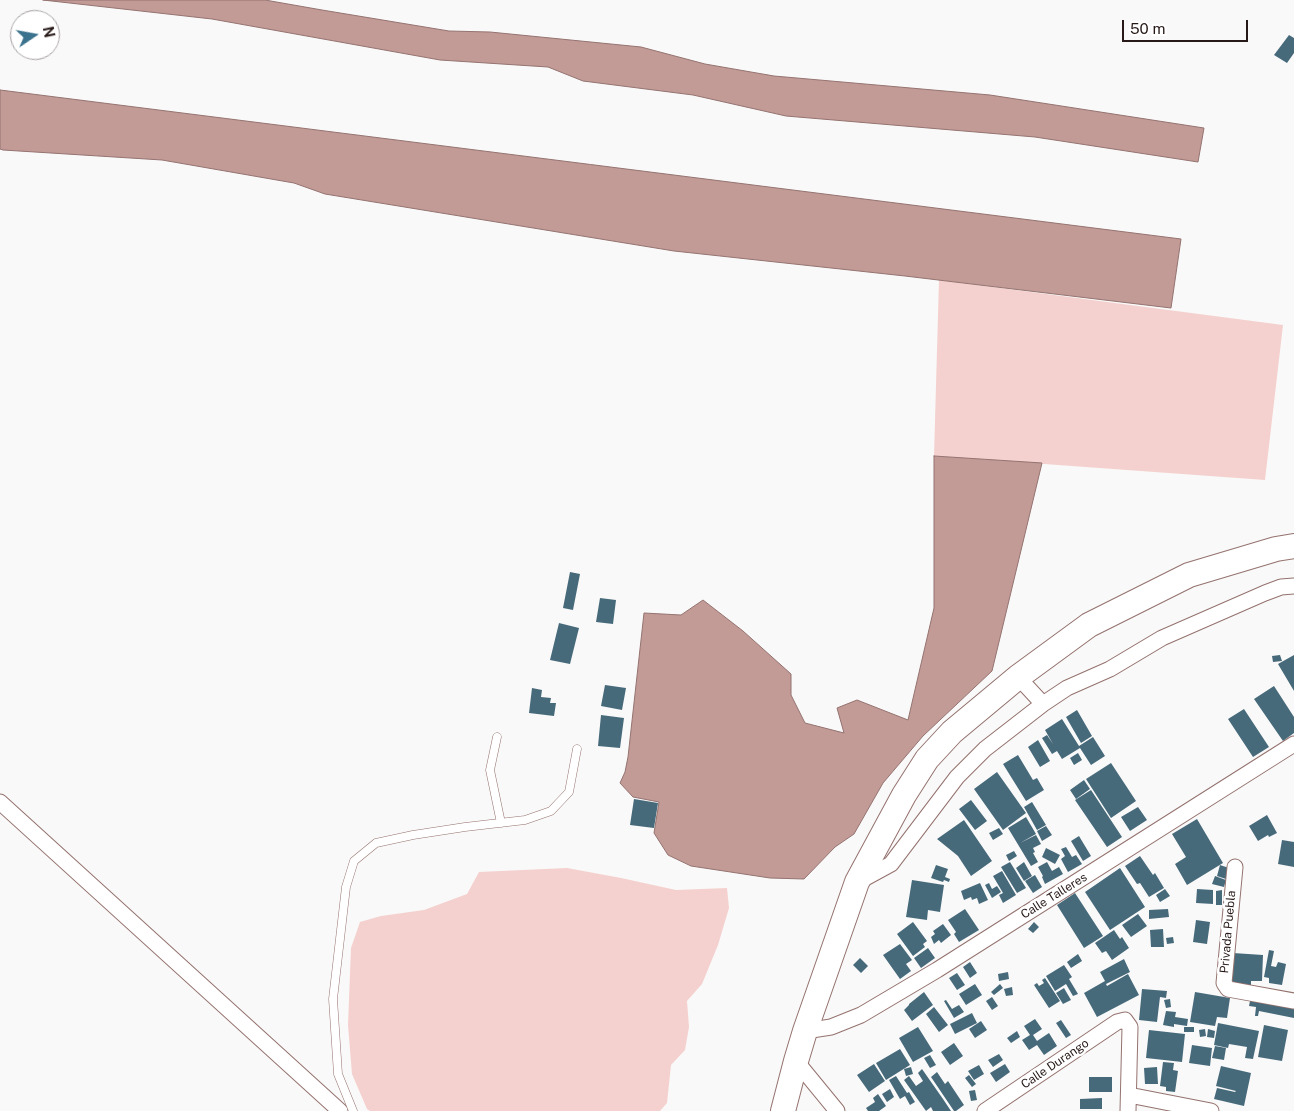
<!DOCTYPE html>
<style>
body{margin:0}
#map{position:relative;width:1294px;height:1111px;overflow:hidden;background:#f9f9f9;font-family:"Public Sans",sans-serif}
canvas{display:block}
.north{position:absolute;left:10px;top:10px;width:50px;height:50px;box-sizing:border-box;background:#fff;border:1px solid #a9a3a3;border-radius:50%;rotate:78deg;font-size:14px;font-weight:700;line-height:20px;text-align:center;color:#271918}
.north::after{content:'';display:block;margin:auto;width:18px;height:22px;background:#3b728d;clip-path:polygon(50% 0,100% 100%,50% 72%,0 100%)}
.scale{position:absolute;left:1122px;top:20px;width:126px;height:22px;box-sizing:border-box;border:2px solid #271918;border-top:0;padding-left:6px;font-size:15px;line-height:18px;white-space:nowrap;color:#271918;-webkit-text-stroke:4px #fff;paint-order:stroke}
</style>
<div id="map">
<canvas width="1294" height="1111"></canvas>
<div class="north">N</div>
<div class="scale">50 m</div>
</div>
<script>
const ctx = document.querySelector('canvas').getContext('2d');
ctx.lineJoin = 'round';
function fill(path, color) { ctx.fillStyle = color; ctx.fill(path, 'evenodd'); }
const shape = rows => new Path2D(rows.map(r => 'M' + r).join(''));
function strokePath(path, color, width, dash) { ctx.strokeStyle = color; ctx.lineWidth = width; ctx.lineCap = dash ? 'butt' : 'round'; ctx.setLineDash(dash || []); ctx.stroke(path); }
function label(font, color, halo, rows, align = 'center') {
  ctx.font = font + ' "Public Sans",sans-serif'; ctx.lineWidth = 5; ctx.setLineDash([]); ctx.textBaseline = 'middle'; ctx.strokeStyle = halo; ctx.fillStyle = color; for (const [text, x, y, turn = 0] of rows) {
    ctx.save(); ctx.translate(x, y); ctx.rotate((+turn || 0) * Math.PI / 180); ctx.textAlign = isNaN(turn) ? turn : align; if (halo) ctx.strokeText(text, 0, 0); ctx.fillText(text, 0, 0); ctx.restore();
  }
}
const green = shape([
 [939,280,1283,325,1265,480,934,456],
 [567,868,621,878,676,890,727,888,729,908,718,945,702,984,687,1001,689,1027,685,1050,671,1065,667,1103,660,1111,370,1111,367,1109,352,1074,348,1025,351,948,360,922,381,916,424,910,467,894,479,872]
]);
const water = shape([
 [43,0,265,0,322,10,449,31,490,32,641,47,705,64,774,76,990,95,1204,128,1198,162,1035,137,786,116,693,95,583,81,548,67,440,60,212,19,43,0],
 [0,90,1181,239,1171,308,905,276,674,251,325,194,294,183,162,160,3,150,0,149,0,90],
 [934,456,1042,463,992,671,923,736,883,783,854,834,835,847,804,879,770,878,691,866,668,855,654,833,659,802,633,797,620,783,625,772,628,757,644,613,681,615,703,600,743,631,791,674,791,695,805,723,844,733,837,708,857,700,908,720,934,608,934,456]
]);
const building = shape([
 [1289,35,1294,38,1294,53,1287,63,1274,55],
 [570,572,580,574,573,610,563,608],
 [600,598,616,600,613,624,596,622],
 [559,623,579,628,570,664,550,660],
 [1280,655,1282,661,1273,662,1272,656],
 [1294,655,1294,691,1278,664],
 [605,685,626,688,622,710,601,706],
 [1274,686,1294,717,1294,733,1283,741,1254,699],
 [532,688,542,690,541,697,551,698,550,703,556,703,554,716,529,713],
 [1244,709,1269,747,1253,757,1228,719],
 [1077,710,1092,736,1081,743,1066,717],
 [601,715,624,718,620,748,598,746],
 [1062,719,1079,746,1093,737,1105,756,1091,765,1080,748,1062,759,1057,751,1052,754,1042,738,1047,735,1053,744,1045,730],
 [1038,740,1050,761,1040,767,1028,747],
 [1078,753,1082,760,1074,765,1070,758],
 [1018,755,1033,780,1037,778,1044,790,1026,801,1003,764],
 [1111,763,1136,801,1111,818,1086,779],
 [997,772,1026,813,1003,830,974,789],
 [1084,780,1090,789,1076,799,1070,790],
 [1091,790,1122,837,1107,847,1075,800],
 [634,799,658,803,654,828,630,825],
 [971,800,987,821,975,830,959,809],
 [1032,802,1046,825,1037,830,1024,807],
 [1138,807,1147,820,1130,831,1121,817],
 [1267,815,1277,833,1269,837,1268,835,1258,841,1249,826],
 [1026,817,1036,834,1020,843,1036,835,1041,844,1033,848,1035,852,1033,853,1038,862,1031,866,1008,828],
 [1197,819,1223,863,1187,885,1175,864,1186,857,1172,834],
 [964,820,992,861,971,876,958,856,937,839],
 [1046,826,1052,835,1042,841,1037,831],
 [999,828,1003,834,993,840,989,833],
 [1079,836,1091,856,1083,861,1071,841],
 [1282,840,1294,842,1294,867,1278,864],
 [1066,847,1072,857,1076,855,1082,864,1068,872,1061,859,1065,856,1061,849],
 [1046,848,1060,855,1055,864,1042,857],
 [1014,851,1017,856,1009,861,1006,855],
 [1140,856,1153,875,1155,873,1164,888,1149,897,1140,883,1137,884,1125,866],
 [1010,862,1026,888,1017,893,1001,867],
 [1024,862,1032,876,1024,881,1016,868],
 [1047,862,1052,871,1059,867,1063,874,1045,884,1042,877,1043,876,1038,867],
 [936,865,948,869,945,877,950,879,949,882,944,880,943,882,931,878],
 [1220,865,1229,868,1226,879,1217,876],
 [1120,868,1145,907,1110,930,1085,892],
 [1002,871,1016,895,1003,903,999,895,1003,893,993,876],
 [1035,875,1042,887,1033,893,1025,881],
 [1215,876,1226,880,1224,887,1212,884],
 [912,880,944,885,940,912,928,910,927,920,906,917],
 [980,883,988,900,979,904,977,898,972,900,971,897,964,900,961,891],
 [989,883,992,889,997,886,1001,892,992,898,985,885],
 [1165,889,1170,896,1160,902,1156,895],
 [1197,889,1213,890,1213,904,1196,903],
 [1222,890,1222,905,1216,905,1216,891],
 [1075,893,1103,936,1084,948,1057,905],
 [965,909,979,930,959,942,954,934,956,932,948,920],
 [1168,909,1169,917,1149,919,1149,910],
 [1138,914,1147,926,1131,937,1122,925],
 [1196,920,1210,922,1207,944,1193,942],
 [913,922,927,941,923,944,925,947,913,956,897,934],
 [1034,922,1039,927,1033,933,1028,929],
 [943,924,951,935,941,943,939,940,934,944,931,937,935,934,933,931],
 [1163,929,1164,947,1151,947,1150,930],
 [1114,930,1120,939,1122,937,1129,948,1112,960,1106,951,1102,953,1095,943],
 [1173,937,1174,943,1167,944,1166,938],
 [900,944,912,960,906,964,911,971,900,979,883,955],
 [928,948,935,958,921,968,914,958],
 [1269,950,1274,951,1271,966,1276,967,1278,962,1286,964,1282,985,1269,983,1269,978,1264,977],
 [1233,953,1263,955,1262,981,1251,981,1251,988,1231,986],
 [1078,954,1082,961,1071,968,1067,962],
 [860,958,868,966,861,973,853,965],
 [1124,959,1130,972,1106,984,1107,986,1128,974,1139,995,1097,1017,1084,993,1105,981,1100,972],
 [970,962,977,973,970,978,963,967],
 [1064,965,1072,977,1069,979,1078,994,1073,996,1066,984,1055,991,1046,976],
 [1008,972,1009,979,999,981,998,974],
 [957,973,965,985,957,990,949,978],
 [1045,978,1060,1001,1049,1008,1034,985,1037,983,1039,986,1044,983,1042,980],
 [975,984,982,995,966,1005,959,994],
 [1000,984,1003,988,994,995,991,992],
 [1012,987,1013,995,1006,996,1004,989],
 [1064,988,1071,1000,1063,1004,1056,993],
 [1142,989,1167,991,1166,998,1160,997,1157,1022,1139,1020],
 [924,992,933,1005,912,1021,904,1010,909,1005,909,1004],
 [1195,992,1230,998,1227,1018,1217,1017,1215,1026,1190,1022],
 [1251,996,1294,1005,1294,1018,1259,1011,1258,1016,1255,1016,1256,1007,1249,1006],
 [992,997,998,1006,992,1010,986,1001],
 [1170,999,1171,1007,1166,1008,1164,1000],
 [946,1000,952,1009,959,1005,964,1012,954,1018,944,1001],
 [934,1007,948,1025,939,1032,926,1014],
 [1166,1011,1176,1012,1175,1017,1188,1019,1187,1026,1174,1024,1174,1027,1163,1025],
 [972,1013,977,1023,955,1034,950,1024],
 [1035,1019,1042,1029,1033,1035,1037,1041,1049,1033,1057,1046,1044,1055,1037,1045,1029,1050,1022,1040,1030,1035,1024,1026],
 [1061,1020,1071,1035,1066,1038,1056,1023],
 [981,1021,987,1030,975,1038,969,1029],
 [1218,1023,1259,1031,1253,1059,1245,1058,1247,1047,1229,1044,1228,1048,1214,1045],
 [1264,1025,1288,1030,1282,1061,1258,1057],
 [918,1027,933,1051,913,1062,899,1038],
 [1184,1027,1194,1027,1194,1032,1184,1032],
 [1205,1029,1206,1036,1200,1037,1199,1030],
 [1208,1029,1215,1031,1214,1038,1207,1037],
 [1149,1030,1185,1034,1182,1062,1146,1058],
 [1017,1031,1020,1037,1011,1043,1007,1038],
 [954,1043,963,1056,950,1065,941,1052],
 [1192,1045,1212,1048,1210,1066,1189,1063],
 [1215,1046,1226,1048,1224,1060,1212,1058],
 [900,1049,910,1065,886,1080,876,1063],
 [999,1054,1003,1060,993,1067,988,1060],
 [930,1055,936,1065,930,1068,924,1058],
 [1163,1062,1174,1063,1173,1070,1178,1071,1175,1092,1166,1091,1166,1087,1160,1086],
 [874,1064,885,1081,869,1092,857,1075],
 [1005,1064,1010,1072,996,1082,990,1073],
 [979,1065,984,1074,974,1080,968,1071],
 [1221,1066,1251,1073,1244,1106,1214,1099,1217,1088,1235,1092,1236,1091,1216,1086],
 [911,1067,913,1074,906,1076,904,1069],
 [1157,1067,1158,1084,1145,1084,1144,1068],
 [922,1069,943,1099,951,1111,933,1111,931,1107,926,1111,904,1080,909,1076,916,1086,923,1081,918,1073],
 [937,1072,945,1084,948,1081,964,1105,956,1111,954,1111,931,1077],
 [969,1075,976,1084,972,1087,965,1078],
 [896,1076,907,1093,909,1092,915,1102,910,1105,905,1096,900,1099,889,1080],
 [1089,1077,1112,1077,1112,1092,1089,1092],
 [890,1089,894,1097,887,1102,882,1094],
 [975,1090,977,1100,971,1101,969,1091],
 [878,1094,886,1106,879,1111,868,1111,866,1108,875,1102,873,1098],
 [1102,1098,1102,1109,1080,1109,1080,1099]
]);
const lane = shape([
 [497,737,490,770,501,823],
 [353,1111,338,1074,333,999,346,887,354,861,376,843,413,835,465,827,525,820,551,811,569,792,577,749]
]);
const street = shape([
 [1018,677,1043,704],
 [0,802,340,1111],
 [1235,867,1224,983,1228,989,1294,1001],
 [858,882,891,864,957,777,985,749,1043,704,1067,688,1110,669,1162,638,1265,593,1281,587,1294,586],
 [805,1031,831,1027,861,1015,937,970,1294,744],
 [796,1061,837,1111],
 [1129,1095,1211,1111],
 [985,1111,1117,1022,1125,1020,1130,1027,1128,1111]
]);
const primary = shape([
 [783,1111,796,1061,805,1031,857,882,904,795,927,759,952,732,1018,677,1089,625,1189,575,1276,549,1294,546]
]);
const streetNames = [
 ["Calle Talleres",1054,896,-32],
 ["Privada Puebla",1228,932,-85],
 ["Calle Durango",1055,1064,-34]
];
fill(green, '#f4d1ce');
fill(water, '#c29a96');
strokePath(water, '#947370', 1);
fill(building, '#476a7b');
strokePath(lane, '#94726e', 9);
strokePath(street, '#94726e', 17);
strokePath(primary, '#94726e', 26);
strokePath(lane, '#fff', 8);
strokePath(street, '#fff', 15);
strokePath(primary, '#fff', 24);
label('12px', '#271918', '#fff', streetNames);
</script>
